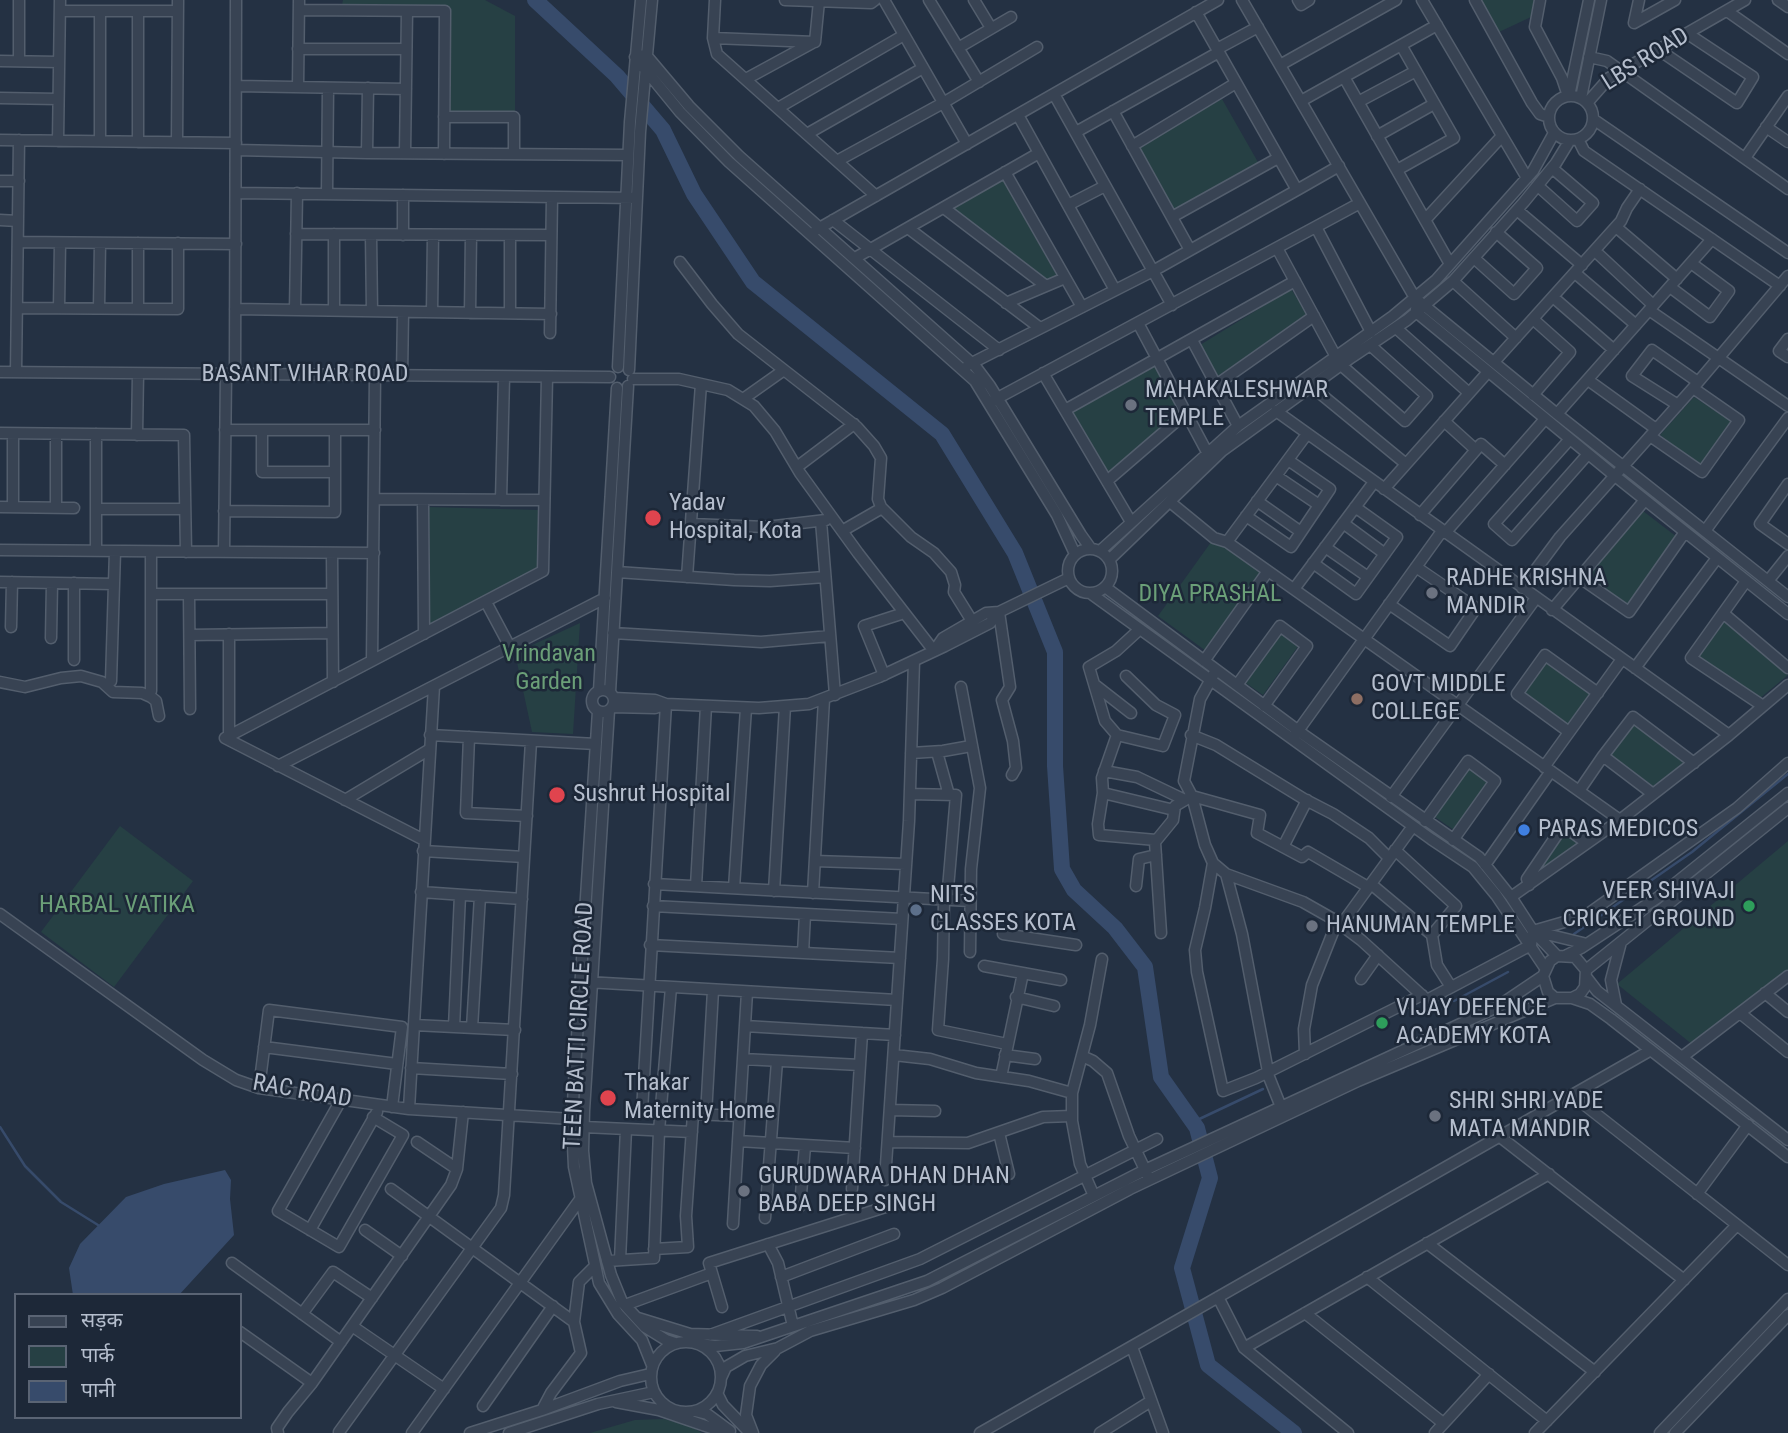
<!DOCTYPE html>
<meta charset="utf-8">
<style>
body{margin:0}
#map{position:relative;width:1788px;height:1433px;overflow:hidden;background:#243143;font-family:"Roboto Condensed","Noto Sans Devanagari",sans-serif}
canvas{display:block}
.legend{position:absolute;left:14px;top:1293px;width:228px;height:126px;box-sizing:border-box;background:#1d2838;border:2px solid #5a6474;margin:0;padding:9px 12px;list-style:none;font-size:21px;color:#b5becd}
.legend li{display:flex;align-items:center;gap:14px;height:35px}
.legend b{width:35px;border:2px solid #5a6474}
</style>
<div id="map">
<canvas width="1788" height="1433"></canvas>
<ul class="legend">
<li><b style="height:9px;background:#384353"></b>सड़क</li>
<li><b style="height:19px;background:#264044"></b>पार्क</li>
<li><b style="height:19px;background:#374b6b"></b>पानी</li>
</ul>
</div>
<script>
const ctx = document.querySelector('canvas').getContext('2d');
ctx.lineJoin = 'round';
function fill(path, color) { ctx.fillStyle = color; ctx.fill(path, 'evenodd'); }
const shape = rows => new Path2D(rows.map(r => 'M' + r).join(''));
function strokePath(path, color, width, dash) { ctx.strokeStyle = color; ctx.lineWidth = width; ctx.lineCap = dash ? 'butt' : 'round'; ctx.setLineDash(dash || []); ctx.stroke(path); }
function label(font, color, halo, rows, align = 'center') {
  ctx.font = font + ' "Roboto Condensed",sans-serif'; ctx.lineWidth = 5; ctx.setLineDash([]); ctx.textBaseline = 'middle'; ctx.strokeStyle = halo; ctx.fillStyle = color; for (const [text, x, y, turn = 0] of rows) {
    ctx.save(); ctx.translate(x, y); ctx.rotate((+turn || 0) * Math.PI / 180); ctx.textAlign = isNaN(turn) ? turn : align; if (halo) ctx.strokeText(text, 0, 0); ctx.fillText(text, 0, 0); ctx.restore();
  }
}
const green = shape([
 [343,0,485,0,515,16,515,113,447,113,448,7,342,5],
 [1481,0,1534,0,1531,17,1499,32],
 [1222,99,1259,164,1174,213,1137,147],
 [1003,179,1057,276,1047,280,948,208],
 [1291,289,1307,314,1218,376,1200,345],
 [1156,365,1181,410,1108,475,1072,412],
 [1694,397,1732,422,1700,465,1660,435],
 [427,507,538,510,538,568,427,625],
 [1643,511,1677,537,1630,605,1587,577],
 [1214,538,1262,573,1206,651,1158,616],
 [1724,622,1788,675,1759,699,1698,656],
 [580,623,573,734,532,732,515,653],
 [1280,631,1299,645,1263,695,1243,681],
 [1546,661,1590,694,1567,725,1523,692],
 [1633,724,1684,763,1653,786,1610,754],
 [1468,765,1489,780,1454,830,1432,815],
 [120,826,193,881,114,987,41,932],
 [1566,831,1579,843,1533,876],
 [1788,841,1788,970,1693,1045,1617,984],
 [664,1419,690,1426,702,1433,590,1433,635,1420]
]);
const water = shape([
 [225,1170,231,1180,230,1199,234,1235,179,1295,73,1295,69,1268,80,1244,126,1197,164,1184]
]);
const stream = shape([
 [1574,934,1692,852,1788,774],
 [1454,1001,1508,972],
 [1193,1122,1263,1089],
 [0,1127,25,1166,61,1202,98,1225]
]);
const river = shape([
 [535,0,617,76,663,130,694,194,753,282,942,434,1015,553,1055,652,1055,766,1062,869,1074,890,1115,928,1145,967,1161,1077,1197,1128,1210,1178,1182,1268,1208,1365,1294,1433]
]);
const minor = shape([
 [715,0,713,38,717,54,876,196],
 [785,0,871,3,875,0],
 [884,0,967,144],
 [929,0,979,82],
 [974,0,991,28],
 [1242,0,1415,298,1557,414,1788,597],
 [1298,0,1301,5,1309,0],
 [1422,0,1527,178],
 [1475,0,1532,103,1540,114,1549,117],
 [1540,0,1535,27,1562,78,1568,96],
 [1639,0,1634,23,1675,0],
 [1778,0,1788,7],
 [299,10,445,11,444,154],
 [60,11,178,11],
 [138,11,138,142],
 [1727,11,1788,54],
 [1196,12,1297,190,1339,166],
 [713,38,815,42],
 [815,42,819,1],
 [958,48,1011,17],
 [298,49,406,49],
 [1217,49,1258,27],
 [1659,50,1737,103,1753,77,1688,34],
 [1589,57,1607,61,1788,189],
 [0,61,59,62],
 [19,61,19,0],
 [1280,65,1396,0],
 [1344,77,1450,264],
 [746,79,814,42],
 [237,86,406,89],
 [298,87,299,0],
 [1054,94,1172,305],
 '1549 118a22 22 0 1 1 44 0a22 22 0 1 1-44 0Z',
 [1569,96,1589,0],
 [0,98,58,99],
 [1581,98,1601,0],
 [1301,101,1437,25],
 [1358,102,1416,71],
 [1587,103,1609,78,1745,0],
 [778,108,904,35],
 [1113,111,1190,250],
 [1018,115,1115,290],
 [444,117,514,117,514,154],
 [1593,119,1788,253],
 [1766,127,1788,142],
 [1076,132,1219,52],
 [807,134,923,68],
 [1377,136,1434,104],
 [1578,139,1584,151,1780,286],
 [0,140,236,143],
 [58,141,60,0],
 [100,141,100,11],
 [177,142,178,0],
 [1132,146,1236,83],
 [236,150,367,153,628,155],
 [367,153,368,88],
 [405,153,407,11],
 [1745,158,1788,96],
 [837,161,943,103,1037,47],
 [1397,170,1454,138,1401,45],
 [1005,172,1082,307],
 [0,181,19,181],
 [1538,186,1577,221,1593,203,1552,168],
 [236,193,637,198],
 [327,194,328,88],
 [1068,205,1105,186],
 [944,208,1046,286],
 [1517,210,1582,265],
 [1172,217,1278,158],
 [0,220,18,221],
 [833,220,999,350],
 [1425,220,1502,136],
 [1316,227,1371,332],
 [1616,227,1677,279],
 [908,228,1040,328],
 [816,230,1218,0],
 [296,234,551,235],
 [371,235,372,311],
 [403,235,403,195],
 [510,235,510,313],
 [18,242,236,244],
 [1277,248,1336,357],
 [1595,251,1653,305],
 [855,258,1039,153],
 [1474,258,1514,294,1537,268,1496,232],
 [680,262,712,304,738,334,784,370],
 [1575,273,1636,325],
 [1453,281,1516,338],
 [1670,287,1710,317,1729,291,1691,263],
 [1553,297,1614,350],
 [1006,303,1065,278],
 [17,308,178,309,178,243],
 [59,308,60,243],
 [99,308,100,243],
 [138,308,138,243],
 [235,309,551,314],
 [1416,309,1416,312,1615,476,1788,614],
 [295,310,297,193],
 [334,310,334,234],
 [1649,310,1788,406],
 [432,312,433,235],
 [470,313,471,235],
 [1138,323,1208,454],
 [1396,328,1469,393],
 [550,333,552,197],
 [1788,339,1779,351,1788,357],
 [1192,340,1238,426],
 [1494,362,1621,221,1627,208,1640,189],
 [968,365,1153,271,1297,190],
 [1341,365,1405,421,1427,396,1370,345],
 [618,367,630,122,641,0],
 [629,370,640,132,652,0],
 [0,372,610,377],
 [16,372,19,140],
 [1043,373,1131,522],
 [235,374,236,0],
 [402,376,403,312],
 [633,379,679,379,728,390,754,406,775,431,800,473,858,553,934,651],
 [1588,380,1656,429],
 [1216,385,1314,316],
 [1311,386,1406,464],
 [1533,395,1570,352,1533,319],
 [743,399,784,370,857,427,874,446,881,458,878,499,881,507,911,537,934,553,951,572,955,585,954,592,972,621],
 [994,400,1360,203],
 [1678,405,1632,376,1652,350,1698,382],
 [1065,410,1295,281],
 [1276,411,1729,735],
 [1557,414,1712,239],
 [1444,421,1476,450],
 [225,430,375,430],
 [262,430,262,472,335,472],
 [0,433,184,435,186,552],
 [56,434,56,507],
 [137,435,138,374],
 [1650,436,1702,472,1739,420,1693,388],
 [1570,439,1494,524,1512,540,1588,454],
 [797,467,854,424],
 [1276,476,1319,505],
 [1107,481,1186,413],
 [1788,484,1760,524,1788,544],
 [1384,489,1488,372],
 [374,499,544,500],
 [423,500,424,634],
 [501,500,504,377],
 [1257,501,1301,532],
 [1170,502,1214,538,1227,542,1620,820],
 [0,507,74,508],
 [13,507,13,434],
 [96,509,185,509],
 [224,511,335,512,335,430],
 [1420,515,1481,444,1505,465],
 [1246,516,1291,547,1330,489,1288,460],
 [821,521,835,695],
 [1343,523,1385,554],
 [691,524,766,527,826,520],
 [842,531,882,508],
 [1705,531,1788,418],
 [1445,533,1545,419],
 [1227,542,1307,434],
 [1325,547,1368,577],
 '1068 571a22 22 0 1 1 44 0a22 22 0 1 1-44 0Z',
 [0,550,374,553],
 [96,551,96,434],
 [1100,551,1238,426,1393,316,1436,280,1533,171,1554,133],
 [224,552,226,374],
 [332,553,333,682],
 [1075,554,1057,515,975,381,729,162,680,112,635,57,646,55,689,106,739,156,975,366,990,386,1081,535,1091,549],
 [1109,560,1222,451,1352,357,1407,320,1453,281,1524,202,1556,163,1570,140],
 [1313,563,1356,594,1397,537,1355,507],
 [617,572,734,580,770,581,825,577],
 [687,577,701,384],
 [1580,578,1629,612,1685,532],
 [1746,581,1691,658,1763,706],
 [1768,581,1788,556],
 [0,582,114,584],
 [1105,587,1304,735,1479,857,1511,897,1533,931,1557,956],
 [1522,588,1560,537,1693,388,1788,276],
 [1294,589,1374,482],
 [1090,593,1431,839,1473,867,1496,895,1545,968],
 [151,594,332,594],
 [189,594,190,709],
 [486,602,510,647],
 [1389,604,1450,646,1476,608,1416,567],
 [1552,610,1645,500],
 [999,612,1010,687,1002,700,1013,741,1016,768,1012,775],
 [1723,613,1788,668],
 [11,627,12,582],
 [1140,629,1116,651,1089,667,1105,721,1117,735,1102,778,1103,793,1098,824,1099,835,1156,840],
 [613,633,761,642,830,636],
 [190,635,332,633],
 [51,638,52,583],
 [934,651,943,638,986,613,999,612,1069,578],
 [74,660,74,583],
 [372,660,375,376],
 [1204,661,1268,571],
 [1635,668,1717,558],
 [1216,670,1200,699,1184,781,1192,796,1205,845,1213,863,1226,874,1303,902,1333,919,1361,940,1427,1000,1531,945,1533,931],
 [884,675,864,626,904,613],
 [111,681,115,551],
 [0,682,25,687,61,678,81,676,102,682,113,692,142,693,151,697,156,701,159,716],
 [1095,685,1131,713],
 [1237,685,1280,626,1307,646,1264,706],
 [961,687,980,788,971,869,970,952],
 '592 701a11 11 0 1 1 22 0a11 11 0 1 1-22 0Z',
 [151,691,151,552],
 [599,691,617,388],
 [610,692,628,386],
 [614,698,655,700,666,704,759,708,809,704,879,677,945,646,990,623,999,612],
 [612,707,655,708,665,704],
 [609,710,584,1111,583,1151,586,1183,611,1275,622,1302,645,1327,666,1340,675,1343],
 [598,711,574,1083,572,1124,574,1167,599,1283,618,1314,642,1340,652,1365],
 [1569,732,1517,694,1545,655,1598,693],
 [430,735,596,744],
 [1117,735,1163,746,1175,715,1156,705,1126,676],
 [1191,735,1216,745,1304,799,1333,814,1369,838,1389,858],
 [1295,735,1442,531],
 [229,736,229,634],
 [469,737,466,813,527,816],
 [225,738,543,571,547,377],
 [225,738,424,840],
 [937,752,949,795],
 [911,753,943,751,971,746],
 [278,766,605,598],
 [1544,767,1622,659],
 [1104,771,1137,777,1185,800],
 [1579,791,1603,756],
 [1103,793,1174,810],
 [910,794,956,795,947,900],
 [1653,794,1603,756,1633,717,1694,763],
 [1391,797,1536,598],
 [345,800,430,749],
 [1425,821,1468,761,1495,781,1453,840],
 [1283,847,1307,800],
 [1395,850,1456,906,1432,935,1437,965,1451,987],
 [423,851,524,857],
 [815,861,906,864],
 [1213,863,1205,908,1195,950,1197,972,1223,1091,1256,1078,1422,995],
 [1485,865,1551,771],
 [1226,874,1242,934,1269,1077,1281,1107],
 [654,884,970,901],
 [1371,884,1432,935],
 [1529,885,1527,879,1563,826,1587,843],
 [696,886,706,706],
 [1136,886,1139,859,1156,855],
 [734,888,746,708],
 [774,891,785,706],
 [421,892,522,899],
 [813,893,824,699],
 [1511,897,1620,820,1729,735,1788,685],
 [944,900,943,959,938,1030,1007,1044],
 [653,906,902,919],
 [0,914,203,1060,236,1080,259,1088,409,1109,572,1119],
 [1341,925,1413,826],
 [1533,931,1585,916,1737,808,1788,763],
 [1534,931,1587,944],
 [1161,933,1155,842,1173,820,1175,806,1192,796,1260,815,1257,833,1302,857,1308,852,1368,887],
 [1003,934,1076,945],
 [650,945,900,958],
 [803,953,805,914],
 [1567,955,1581,948,1657,898,1788,793],
 [984,966,1061,980],
 [1586,970,1788,808],
 [1587,978,1597,991,1788,1140],
 [1361,979,1378,955],
 [587,982,897,1000],
 [1765,993,1788,1012],
 [1016,997,1054,1006],
 [1572,998,1580,994,1585,987,1586,970,1575,957,1557,956,1550,961,1543,976,1548,992,1555,998,1572,998,1590,1004,1611,1019,1788,1157],
 [1616,1005,1611,980,1621,942],
 [1740,1013,1788,1052],
 [414,1025,515,1030],
 [745,1026,895,1035],
 [454,1027,460,895],
 [472,1028,480,896],
 [264,1047,397,1064],
 [1305,1054,1304,1029,1312,985,1337,922],
 [894,1055,930,1059,976,1073,1029,1081,1072,1093],
 [1005,1055,1035,1059],
 [1082,1056,1093,1061,1107,1073,1129,1136,1148,1176],
 [1682,1057,1788,976],
 [743,1059,860,1065],
 [411,1068,512,1074],
 [1001,1077,1023,973],
 [259,1088,269,1010,402,1027,392,1107],
 [1572,1095,1788,1265],
 [341,1100,278,1211,339,1247,403,1135,373,1117],
 [409,1109,434,686],
 [890,1110,935,1111],
 [642,1111,666,704],
 [706,1115,713,990],
 [584,1127,692,1132],
 [999,1133,1009,1174],
 [1499,1136,1684,1280],
 [738,1141,855,1148],
 [417,1142,457,1169],
 [888,1142,968,1143,1043,1117,1072,1116],
 [885,1180,909,821,914,661],
 [391,1189,574,1322],
 [852,1189,862,1033],
 [1697,1194,1748,1125],
 [1094,1196,1080,1164,1072,1121,1072,1093,1090,1025,1102,959],
 [800,1206,805,1146],
 [765,1218,777,1061],
 [733,1224,747,992],
 [310,1230,377,1112],
 [365,1230,402,1256],
 [1427,1243,1595,1372],
 [768,1244,778,1263,793,1326],
 [654,1249,688,1247,686,1216,693,1114,739,1116],
 [620,1260,626,1129],
 [607,1261,654,1258,659,1131,671,987],
 [232,1263,341,1342],
 [781,1277,894,1234],
 [1367,1277,1547,1421],
 [1218,1297,1244,1348,1348,1433],
 [625,1305,712,1273],
 [722,1307,709,1263,898,1203],
 [1305,1313,1443,1423],
 [302,1314,333,1272,372,1298],
 [638,1318,690,1334,757,1336],
 [352,1326,444,1389],
 [240,1332,312,1383],
 [710,1335,920,1259,1157,1139],
 '651 1377a35 35 0 1 1 70 0a35 35 0 1 1-70 0Z',
 [699,1344,715,1346,743,1343,927,1281,1145,1170,1497,1007,1543,976],
 [1132,1347,1163,1433],
 [1244,1348,1549,1174],
 [721,1378,726,1367,745,1356,778,1348,810,1331,914,1300,942,1288,1130,1189,1358,1081,1555,998],
 [717,1393,723,1405,749,1432],
 [616,1402,659,1410,726,1433],
 [483,1406,553,1306],
 [542,1410,551,1393,581,1353,574,1322,579,1282,595,1266],
 [695,1411,707,1414,730,1431],
 [339,1432,501,1208,504,1195,531,741],
 [278,1433,277,1428,288,1412,312,1383,451,1185,457,1169,463,1112],
 [412,1433,581,1198],
 [470,1433,542,1410,620,1381,650,1374],
 [509,1433,598,1404,654,1392],
 [753,1433,746,1415,750,1386,761,1365,775,1351],
 [980,1433,1651,1050],
 [1100,1433,1151,1401],
 [1435,1433,1489,1374],
 [1535,1433,1737,1225],
 [1660,1433,1788,1299],
 [1675,1433,1788,1315]
]);
const markers = [
 [1131,405,7,"#6b7280"],
 [653,518,9,"#e0444e"],
 [1432,593,7,"#6b7280"],
 [1357,699,7,"#8d6e63"],
 [557,795,9,"#e0444e"],
 [1524,830,7,"#3f7fe0"],
 [1749,906,7,"#2e9e5b"],
 [916,910,7,"#5c6f8a"],
 [1312,926,7,"#6b7280"],
 [1382,1023,7,"#2e9e5b"],
 [608,1098,9,"#e0444e"],
 [1435,1116,7,"#6b7280"],
 [744,1191,7,"#6b7280"]
];
const streetNames = [
 ["LBS ROAD",1646,60,-32],
 ["BASANT VIHAR ROAD",305,375],
 ["TEEN BATTI CIRCLE ROAD",580,1026,-87],
 ["RAC ROAD",302,1092,10]
];
const poiNames = [
 ["MAHAKALESHWAR",1145,391],
 ["TEMPLE",1145,419],
 ["Yadav",669,504],
 ["Hospital, Kota",669,532],
 ["RADHE KRISHNA",1446,579],
 ["MANDIR",1446,607],
 ["GOVT MIDDLE",1371,685],
 ["COLLEGE",1371,713],
 ["Sushrut Hospital",573,795],
 ["PARAS MEDICOS",1538,830],
 ["VEER SHIVAJI",1735,892,"right"],
 ["CRICKET GROUND",1735,920,"right"],
 ["NITS",930,896],
 ["CLASSES KOTA",930,924],
 ["HANUMAN TEMPLE",1326,926],
 ["VIJAY DEFENCE",1396,1009],
 ["ACADEMY KOTA",1396,1037],
 ["Thakar",624,1084],
 ["Maternity Home",624,1112],
 ["SHRI SHRI YADE",1449,1102],
 ["MATA MANDIR",1449,1130],
 ["GURUDWARA DHAN DHAN",758,1177],
 ["BABA DEEP SINGH",758,1205]
];
const parkNames = [
 ["DIYA PRASHAL",1210,595],
 ["Vrindavan",549,655],
 ["Garden",549,683],
 ["HARBAL VATIKA",117,906]
];
fill(green, '#264044');
fill(water, '#374b6b');
strokePath(stream, '#374b6b', 2.5);
strokePath(river, '#374b6b', 16);
strokePath(minor, '#535e6d', 13);
strokePath(minor, '#384353', 10);
for (const [x, y, r, color] of markers) { const dot = new Path2D(); dot.arc(x, y, r, 0, 2 * Math.PI); ctx.fillStyle = color; ctx.fill(dot); strokePath(dot, '#1d2838', 2.5); }
label('24px', '#b5becd', '#1d2838', streetNames);
label('24px', '#b5becd', '#1d2838', poiNames, 'left');
label('24px', '#6b9f78', '#1d2838', parkNames);
</script>
